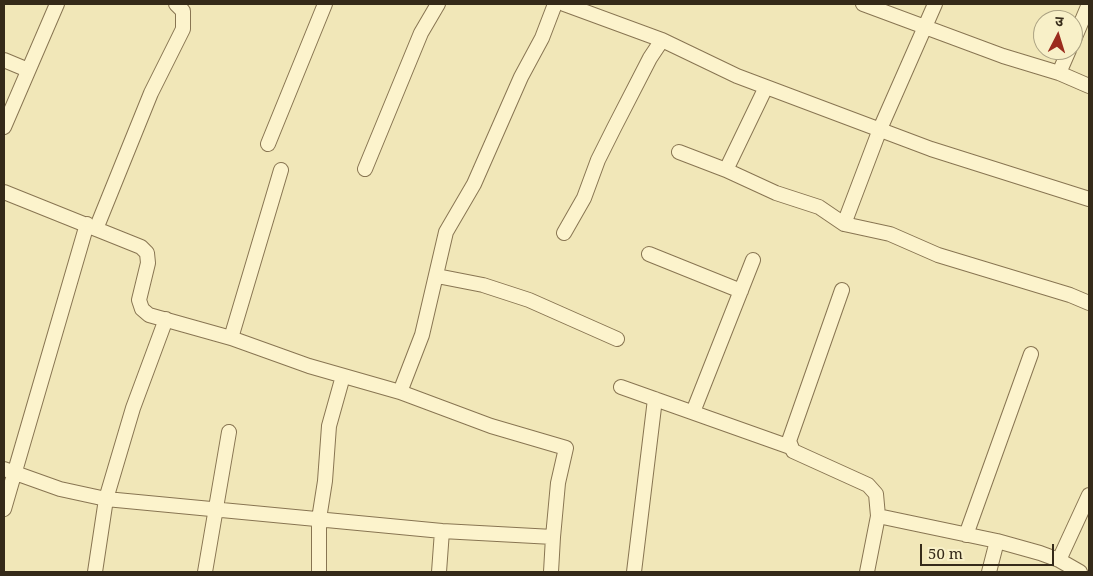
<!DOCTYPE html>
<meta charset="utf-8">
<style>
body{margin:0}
#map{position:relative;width:1093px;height:576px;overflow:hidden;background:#f1e7b8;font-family:"Noto Serif","Noto Sans Devanagari",serif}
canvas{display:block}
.frame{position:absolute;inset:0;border:5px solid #352a19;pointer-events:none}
.north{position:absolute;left:1033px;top:10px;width:50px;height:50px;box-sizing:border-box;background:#f8f0c8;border:1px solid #aaa182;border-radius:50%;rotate:5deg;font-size:14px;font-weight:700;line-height:20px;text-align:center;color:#352a19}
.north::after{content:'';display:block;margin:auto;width:18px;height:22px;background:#9b2c1e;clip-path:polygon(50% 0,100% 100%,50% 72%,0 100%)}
.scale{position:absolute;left:920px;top:544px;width:134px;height:22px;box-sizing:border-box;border:2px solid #352a19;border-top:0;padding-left:6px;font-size:15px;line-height:18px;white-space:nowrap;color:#352a19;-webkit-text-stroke:4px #f8f0c8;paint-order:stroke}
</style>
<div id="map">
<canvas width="1093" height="576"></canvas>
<div class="frame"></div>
<div class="north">उ</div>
<div class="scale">50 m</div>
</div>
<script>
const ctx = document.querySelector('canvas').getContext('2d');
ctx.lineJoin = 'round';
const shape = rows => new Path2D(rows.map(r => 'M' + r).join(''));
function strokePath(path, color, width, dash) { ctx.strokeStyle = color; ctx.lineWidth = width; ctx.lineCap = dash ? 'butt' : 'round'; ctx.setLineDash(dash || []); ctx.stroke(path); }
const minor = shape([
 [564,4,662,40,737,76,931,149,1089,199],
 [863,4,1003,56,1059,73,1089,86],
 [1073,42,1089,4],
 [4,60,28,70],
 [1059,73,1069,50],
 [4,127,57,4],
 [268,144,325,4],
 [679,152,726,170,776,193,819,207,844,224,890,234,938,255,1070,295,1089,303],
 [365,169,421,33,438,4],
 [726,170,766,87],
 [4,192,141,247,147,253,148,263,139,300,142,309,149,315,231,338,309,366,400,392,491,426,566,448,558,483,553,537,442,531,106,499,60,489,4,469],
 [844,224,880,129,935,4],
 [96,229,151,93,183,29,183,11,176,4],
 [564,233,584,198,598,160,614,128,650,58,662,40],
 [649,254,741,291],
 [437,276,483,285,529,300,617,339],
 [842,290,789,441,793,451,868,485,876,494,878,516,867,572],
 [231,338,281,170],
 [621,387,790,447],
 [400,392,422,335,446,232,474,184,521,77,542,38,555,4],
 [693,412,753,260],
 [4,509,87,224],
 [878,516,997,541,1040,553,1059,560,1080,572],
 [966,535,1031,354],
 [1059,560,1089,495],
 [95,572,106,499,133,408,166,319],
 [205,572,229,432],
 [319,572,319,519,325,481,329,426,343,376],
 [439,572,442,531],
 [551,572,553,537],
 [634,572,655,399],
 [989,572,997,541]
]);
strokePath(minor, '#887552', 16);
strokePath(minor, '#fcf3cc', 14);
</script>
